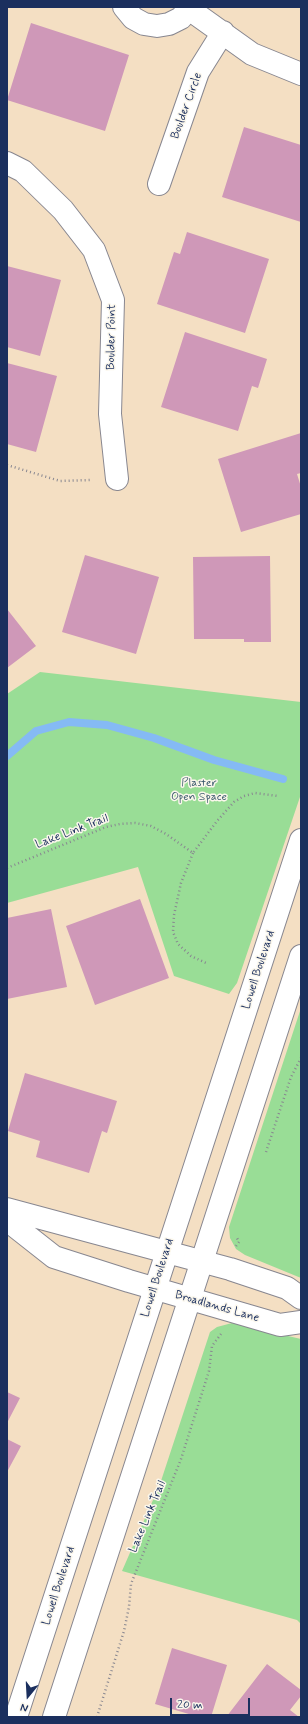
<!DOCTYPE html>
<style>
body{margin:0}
#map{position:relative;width:308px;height:1724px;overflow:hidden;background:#f4dfc3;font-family:Mynerve,sans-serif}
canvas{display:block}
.frame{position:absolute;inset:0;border:8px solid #1b2f5e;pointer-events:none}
.north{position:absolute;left:8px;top:1676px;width:40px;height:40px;-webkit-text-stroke:3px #fbf7ec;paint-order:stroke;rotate:198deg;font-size:11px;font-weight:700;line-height:16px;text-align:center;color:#1b2f5e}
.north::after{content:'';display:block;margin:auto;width:14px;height:18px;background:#1b2f5e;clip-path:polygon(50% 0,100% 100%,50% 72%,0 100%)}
.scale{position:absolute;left:170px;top:1698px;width:80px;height:18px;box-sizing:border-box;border:2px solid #1b2f5e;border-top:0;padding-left:5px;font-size:12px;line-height:14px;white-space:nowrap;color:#1b2f5e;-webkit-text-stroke:3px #fbf7ec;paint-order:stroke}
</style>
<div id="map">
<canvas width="308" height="1724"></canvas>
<div class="frame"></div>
<div class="north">N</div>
<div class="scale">20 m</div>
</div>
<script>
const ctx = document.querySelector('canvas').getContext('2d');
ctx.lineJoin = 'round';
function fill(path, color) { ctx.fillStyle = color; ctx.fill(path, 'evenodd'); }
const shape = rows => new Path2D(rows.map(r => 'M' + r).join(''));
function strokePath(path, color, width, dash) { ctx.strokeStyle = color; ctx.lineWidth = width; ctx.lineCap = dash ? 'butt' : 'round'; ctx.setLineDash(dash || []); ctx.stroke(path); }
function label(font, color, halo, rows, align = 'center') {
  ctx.font = font + ' Mynerve,sans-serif'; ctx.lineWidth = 3; ctx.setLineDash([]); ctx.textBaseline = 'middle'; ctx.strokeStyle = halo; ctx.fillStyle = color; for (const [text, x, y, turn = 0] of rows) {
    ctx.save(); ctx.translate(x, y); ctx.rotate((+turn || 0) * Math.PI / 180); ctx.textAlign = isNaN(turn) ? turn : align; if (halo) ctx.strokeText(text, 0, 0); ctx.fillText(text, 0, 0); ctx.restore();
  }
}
const green = shape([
 [40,672,301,702,301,794,237,983,229,994,174,976,138,867,7,903,7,694],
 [301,1008,301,1278,245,1255,236,1249,230,1238,229,1227],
 [232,1323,301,1339,301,1624,297,1620,122,1571,160,1484,210,1332,217,1327]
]);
const stream = shape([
 [7,756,36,731,69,722,107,725,154,738,214,760,283,779]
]);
const building = shape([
 [31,23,129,55,105,131,7,100],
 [244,127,301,145,301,222,222,197],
 [187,232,269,259,245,333,157,304,174,252,180,254],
 [7,266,61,280,40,356,7,347],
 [185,332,267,359,258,388,252,386,238,431,161,407],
 [7,363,57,376,36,452,7,444],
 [301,433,301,473,297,474,301,487,301,514,241,532,218,459],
 [85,555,159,577,136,654,62,632],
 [270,556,271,642,244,642,244,639,194,639,193,557],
 [7,609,36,646,7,668],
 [140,899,169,978,95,1005,66,926],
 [51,909,67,987,7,999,7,918],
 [25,1073,117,1101,107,1133,102,1131,89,1173,36,1157,40,1141,8,1131],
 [7,1392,20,1398,7,1423],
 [7,1439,21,1446,7,1472],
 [172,1648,227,1665,211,1717,199,1717,155,1704],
 [267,1664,301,1690,301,1696,290,1710,299,1717,228,1717,227,1716]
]);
const path = shape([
 [7,465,60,481,92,480],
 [193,853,181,883,174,915,173,932,178,944,191,956,206,963],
 [7,868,106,827,120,824,135,823,151,826,166,834,193,853,217,821,234,802,244,796,255,793,278,796],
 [266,1152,291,1077,301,1058],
 [236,1246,239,1242,236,1236],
 [97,1717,124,1631,129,1607,131,1584,181,1459,209,1371,212,1346,221,1334]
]);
const minor = shape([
 [124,7,133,18,144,24,157,26,169,24,181,18,190,7],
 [189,9,252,54,301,74],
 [7,163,23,171,63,210,94,250,113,300,110,414,117,479],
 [159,184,198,72,223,32],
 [7,1209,230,1269,287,1288,301,1298],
 [7,1220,54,1257,129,1281,280,1325,301,1322]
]);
const major = shape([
 [16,1717,301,840],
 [54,1717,301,956]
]);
const streetNames = [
 ["Boulder Circle",187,106,-70],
 ["Boulder Point",112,337,-89],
 ["Lake Link Trail",72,832,-21],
 ["Lowell Boulevard",259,970,-72],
 ["Lowell Boulevard",158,1278,-72],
 ["Broadlands Lane",217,1307,16],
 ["Lake Link Trail",148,1517,-67],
 ["Lowell Boulevard",59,1586,-72]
];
const parkNames = [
 ["Plaster",199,783],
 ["Open Space",199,797]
];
fill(green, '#99dd96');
strokePath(stream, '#85baf4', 8);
fill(building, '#cf98b8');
strokePath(minor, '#888790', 24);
strokePath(major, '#888790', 24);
strokePath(path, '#888790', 2.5, [1, 3]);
strokePath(minor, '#fff', 22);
strokePath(major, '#fff', 22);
label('12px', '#1b2f5e', '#fbf7ec', streetNames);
label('12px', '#3a5a6c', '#fbf7ec', parkNames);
</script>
